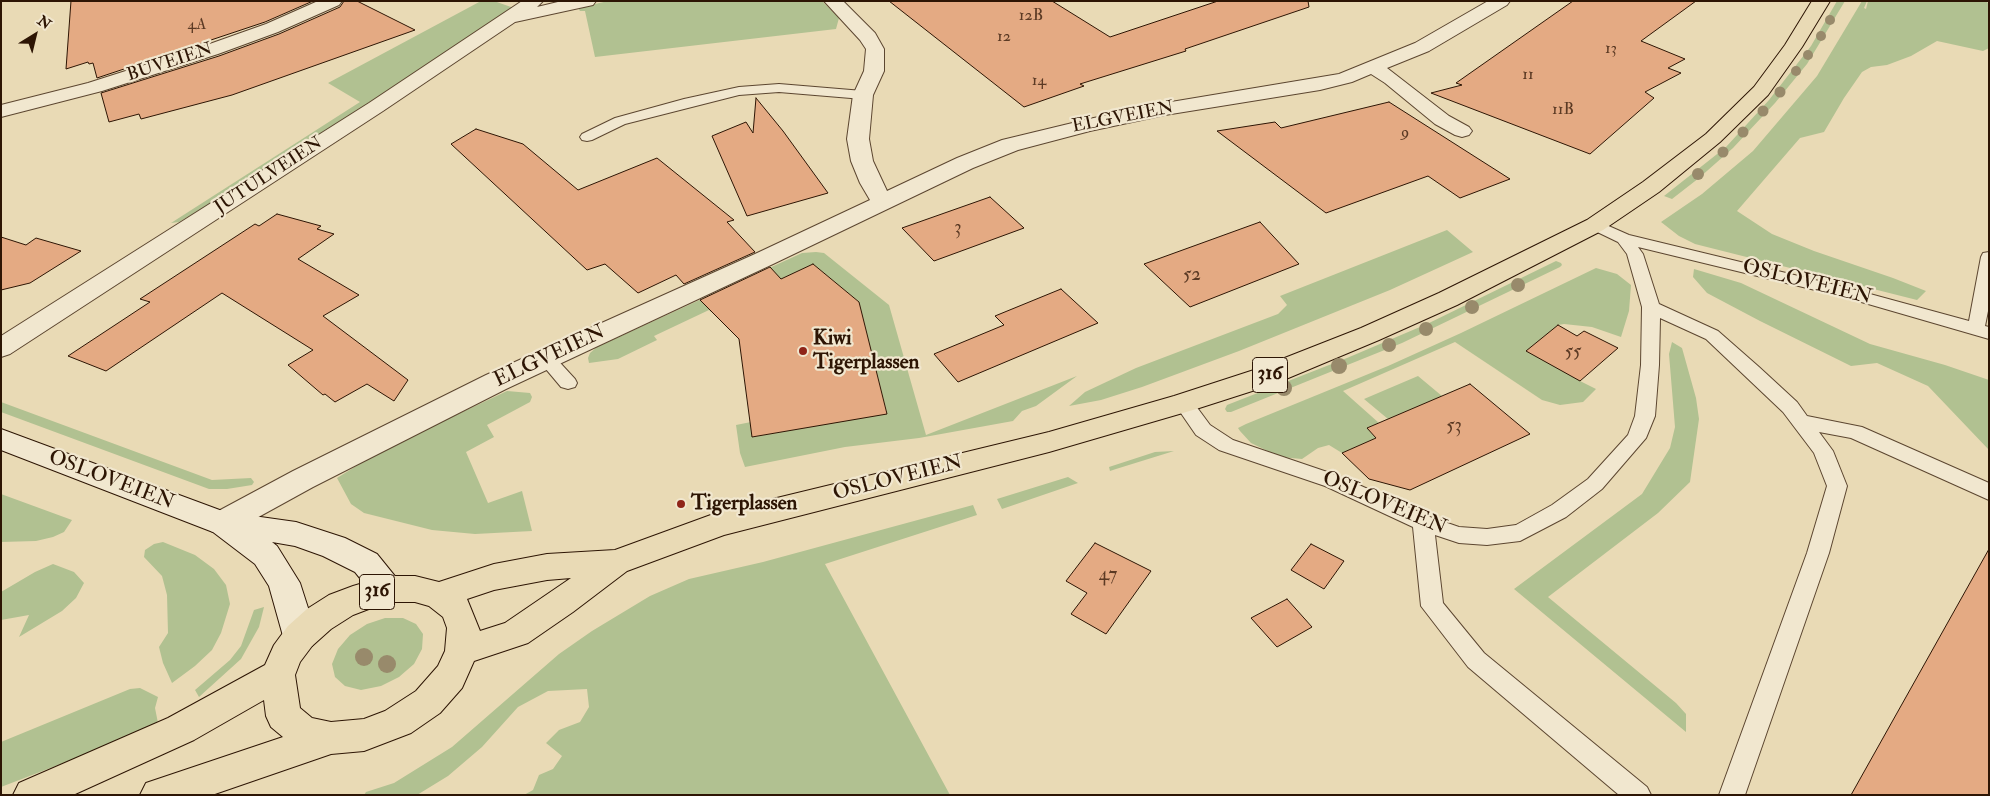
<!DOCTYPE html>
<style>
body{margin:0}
#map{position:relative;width:1990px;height:796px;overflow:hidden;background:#e9dab5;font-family:"IM FELL Double Pica",serif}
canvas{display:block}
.frame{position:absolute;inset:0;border:2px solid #2d1504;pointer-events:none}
.north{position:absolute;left:10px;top:10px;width:50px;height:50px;-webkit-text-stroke:4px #f1e7cf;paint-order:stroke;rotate:36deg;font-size:14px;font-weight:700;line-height:20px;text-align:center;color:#2d1504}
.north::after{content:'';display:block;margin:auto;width:18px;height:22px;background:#2d1504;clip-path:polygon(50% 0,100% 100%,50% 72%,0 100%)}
</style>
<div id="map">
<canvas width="1990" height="796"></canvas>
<div class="frame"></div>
<div class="north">N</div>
</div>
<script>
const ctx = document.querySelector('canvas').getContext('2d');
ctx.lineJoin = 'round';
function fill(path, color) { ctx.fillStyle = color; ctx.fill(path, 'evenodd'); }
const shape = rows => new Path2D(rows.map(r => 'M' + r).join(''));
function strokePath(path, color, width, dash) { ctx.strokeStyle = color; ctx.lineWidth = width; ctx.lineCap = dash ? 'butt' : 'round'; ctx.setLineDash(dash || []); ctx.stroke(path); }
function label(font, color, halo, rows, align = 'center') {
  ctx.font = font + ' "IM FELL Double Pica",serif'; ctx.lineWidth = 4.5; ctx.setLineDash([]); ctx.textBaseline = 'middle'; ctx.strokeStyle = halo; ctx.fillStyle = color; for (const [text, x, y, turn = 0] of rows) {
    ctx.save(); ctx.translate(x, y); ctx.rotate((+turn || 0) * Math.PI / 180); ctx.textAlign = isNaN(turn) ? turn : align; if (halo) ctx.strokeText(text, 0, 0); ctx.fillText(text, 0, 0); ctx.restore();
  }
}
const green = shape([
 [481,1,494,1,511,7,512,9,369,104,210,204,179,222,171,223,360,102,328,83],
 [608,1,822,1,839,18,836,29,595,57,585,11,580,11,578,8],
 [1837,1,1845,1,1807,64,1775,103,1733,148,1699,178,1672,199,1664,196,1726,147,1769,100,1811,46],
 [1862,1,1867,1,1864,8,1866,9,1868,1,1986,1,1989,4,1989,48,1983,51,1937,41,1911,56,1887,65,1871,67,1862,72,1844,98,1824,132,1800,138,1737,211,1772,234,1814,251,1893,278,1926,291,1917,300,1695,244,1679,236,1661,222,1702,194,1753,151,1817,76],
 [1447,230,1473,252,1390,290,1239,351,1142,387,1101,400,1069,406,1085,392,1136,368,1278,314,1287,305,1280,296],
 [816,252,824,253,889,305,926,435,1077,376,1036,406,1022,411,1013,421,919,438,845,447,745,467,740,453,736,425,751,422,753,437,887,413,859,302,813,264,711,312,709,310,654,336,657,340,618,359,589,363,588,358,590,353,597,347,802,253],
 [1556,261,1561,263,1562,265,1560,267,1402,343,1231,412,1227,412,1225,409,1227,405,1347,358,1427,324],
 [1596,268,1617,274,1631,285,1629,311,1621,337,1592,327,1564,324,1558,325,1580,381,1596,389,1583,402,1560,405,1542,400,1455,342,1343,391,1379,423,1367,428,1376,438,1342,453,1329,445,1318,448,1302,459,1280,457,1251,443,1240,431,1238,428,1246,424,1388,366,1461,333],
 [1694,269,1741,283,1870,344,1945,365,1989,380,1989,450,1928,386,1877,363,1851,366,1760,321,1707,293,1693,277],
 [1672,342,1682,348,1696,398,1699,419,1690,482,1658,513,1548,597,1676,703,1686,714,1686,732,1514,589,1642,494,1670,448,1675,427,1669,354],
 [1418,376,1442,396,1388,419,1364,399],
 [507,391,530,393,532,397,530,402,487,425,494,437,466,452,488,503,522,491,532,531,475,534,432,530,364,513,351,504,337,478,382,450],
 [1,402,212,480,251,478,254,482,252,485,227,489,209,489,1,412],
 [1174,451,1116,469,1110,471,1109,467,1155,452],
 [1068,477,1078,483,1002,509,997,499],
 [1,494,72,520,64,532,53,537,36,541,1,542],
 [973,505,977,515,825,564,950,795,524,795,533,790,539,775,553,769,562,756,546,743,559,730,580,722,589,707,587,689,548,691,518,707,482,747,448,776,417,795,364,795,366,792,394,783,452,747,559,654,592,631,650,596,689,579,763,562],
 [163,542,195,555,214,569,226,585,230,604,221,633,212,650,195,666,172,683,163,663,159,647,168,633,167,595,162,576,144,557,145,550,154,544],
 [53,564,74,572,84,583,76,598,62,611,19,637,29,615,1,620,1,592,35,572],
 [264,607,259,627,241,659,199,697,195,690,230,660,241,646,254,610],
 [385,618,403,618,416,624,423,634,422,649,414,664,399,677,381,686,361,690,345,686,335,677,332,664,338,649,350,635,367,624],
 [140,688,158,697,155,708,158,723,105,747,1,787,1,742,130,689]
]);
const building = shape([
 [71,1,313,1,265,22,97,78,93,63,89,64,88,62,66,69,71,1],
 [344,1,357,1,415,30,232,95,141,119,139,114,109,122,101,93,219,56,279,34,340,7,344,1],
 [889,1,1052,1,1110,37,1218,1,1308,1,1309,7,1185,49,1186,51,1080,84,1084,86,1024,107,889,1],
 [1573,1,1696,1,1641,41,1685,59,1668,68,1681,73,1645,92,1654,98,1590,154,1431,93,1462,85,1456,83,1573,1],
 [756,98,783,131,828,193,747,216,712,136,746,122,753,133,756,98],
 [1389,102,1510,179,1460,198,1428,176,1326,213,1217,131,1275,122,1281,128,1389,102],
 [476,129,523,144,578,190,657,158,734,220,727,222,755,252,684,284,676,275,638,293,605,264,587,270,451,144,476,129],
 [990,197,1024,228,934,261,902,228,990,197],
 [277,214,321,226,317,229,334,234,298,259,359,295,323,316,408,380,394,401,367,384,335,402,325,394,323,395,288,365,313,350,222,293,106,371,68,356,150,302,140,299,255,224,259,226,277,214],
 [1260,222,1299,264,1190,307,1144,264,1260,222],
 [1,237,26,245,36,238,81,251,30,283,1,290,1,237],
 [813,264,859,302,887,414,752,437,739,339,700,300,770,267,781,279,813,264],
 [1061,289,1098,323,958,382,934,354,1004,325,995,316,1061,289],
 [1558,325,1577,336,1584,331,1618,348,1580,381,1526,351,1558,325],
 [1470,384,1530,434,1410,490,1369,479,1342,453,1376,438,1367,428,1470,384],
 [1095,543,1151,571,1106,634,1071,614,1087,593,1066,581,1095,543],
 [1311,544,1344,561,1324,589,1291,570,1311,544],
 [1989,549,1989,795,1851,795,1989,549],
 [1287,599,1312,627,1277,647,1251,618,1287,599]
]);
const lane = shape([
 [779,84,863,91,870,95,863,99,779,92,739,95,625,124,592,140,587,141,582,140,580,137,582,134,615,118,684,99,739,87,779,84],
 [1595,220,1629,235,1848,288,1969,321,1981,257,1983,253,1989,252,1989,306,1985,326,1989,327,1989,339,1844,297,1638,247,1643,254,1659,304,1718,331,1759,367,1797,402,1807,416,1862,427,1989,483,1989,500,1851,438,1819,432,1833,451,1847,486,1829,553,1745,795,1719,795,1807,553,1827,486,1814,453,1783,412,1706,339,1660,318,1659,365,1655,416,1646,438,1602,489,1566,517,1520,541,1487,545,1459,543,1435,535,1443,603,1484,653,1647,787,1651,795,1619,795,1468,667,1421,606,1413,527,1325,486,1219,450,1196,435,1174,403,1176,398,1183,396,1190,398,1210,425,1233,440,1339,476,1430,517,1459,527,1487,529,1516,525,1552,505,1588,479,1628,435,1635,416,1641,365,1642,307,1627,254,1618,242,1589,228,1587,225,1589,222,1595,220],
 [546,352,552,354,575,379,577,383,575,387,568,389,561,387,540,362,537,358,540,354,546,352]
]);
const street = shape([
 [318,1,342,1,339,5,278,32,218,54,102,91,1,117,1,105,88,83,204,46,266,24,318,1],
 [522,1,543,1,537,7,562,1,596,1,593,5,515,22,383,111,10,354,1,357,1,336,369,103,522,1],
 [824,1,843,1,875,33,884,49,884,71,873,95,869,139,873,161,887,191,957,158,1002,140,1089,119,1165,103,1339,74,1415,43,1488,1,1510,1,1507,5,1429,51,1387,68,1449,116,1469,127,1472,131,1469,135,1462,137,1455,135,1435,124,1385,83,1371,74,1352,82,1320,90,1165,115,1090,131,1018,150,973,168,773,264,506,389,313,487,233,531,222,535,211,531,207,523,211,515,293,471,486,375,755,254,870,200,860,183,851,161,847,139,853,95,864,71,866,49,860,40,824,1]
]);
const secondary = shape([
 [1,429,225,512,296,522,345,538,377,554,398,580,403,589,398,598,387,602,376,598,355,572,323,556,295,546,272,542,277,546,300,583,317,636,312,646,300,650,288,646,283,636,269,586,255,564,213,532,1,450,1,429]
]);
const primary = shape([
 [1812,1,1830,1,1802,47,1768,95,1720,142,1659,192,1603,230,1457,305,1379,340,1274,384,1193,410,1049,452,724,535,627,571,573,612,528,643,474,661,462,688,440,713,411,733,364,751,331,754,212,795,140,795,146,783,283,737,271,727,266,716,264,700,194,740,73,795,13,795,19,783,168,718,265,665,274,645,288,626,307,609,329,595,353,586,387,576,415,576,439,582,494,564,547,554,615,550,719,512,1049,432,1174,396,1254,370,1361,328,1439,293,1587,220,1643,182,1706,134,1754,87,1785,45,1812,1],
 [571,578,505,623,480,631,467,599,494,590,547,580,571,578],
 [387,602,415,602,429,606,443,617,447,628,445,651,438,666,416,691,385,711,364,719,331,722,312,718,300,708,295,675,300,662,312,646,331,629,353,615,387,602]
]);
const trees = [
 [1830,20,5],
 [1821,36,5],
 [1808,55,5],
 [1796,71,5],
 [1780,92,5.5],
 [1763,111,5.5],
 [1743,132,5.5],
 [1723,152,5.5],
 [1698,174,6],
 [1518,285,7],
 [1472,307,7],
 [1426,329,7],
 [1389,345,7],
 [1339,366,8],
 [1284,388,8],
 [364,657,9],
 [387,664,9]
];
const markers = [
 [803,351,5,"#8f2418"],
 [681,504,5,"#8f2418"]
];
const farNumbernames = [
 ["12B",1031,17],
 ["4A",197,26],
 ["12",1004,38],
 ["13",1611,50],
 ["11",1528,76],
 ["14",1039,82],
 ["11B",1563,111],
 ["9",1405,134]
];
const farStreetnames = [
 ["BUVEIEN",170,63,-18],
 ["ELGVEIEN",1123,118,-11],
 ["JUTULVEIEN",269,176,-33]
];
const numberNames = [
 ["3",958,229],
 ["52",1192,276],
 ["55",1573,353],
 ["53",1454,427],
 ["47",1108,576]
];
const shields = [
 [1270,375,35],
 [377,592,35]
];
const shieldNames = [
 ["316",1270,375],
 ["316",377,592]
];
const streetNames = [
 ["OSLOVEIEN",1807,283,14],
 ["ELGVEIEN",550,357,-25],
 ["OSLOVEIEN",898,479,-14],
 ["OSLOVEIEN",111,481,21],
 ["OSLOVEIEN",1384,504,23]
];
const poiNames = [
 ["Kiwi",813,339],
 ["Tigerplassen",813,363],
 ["Tigerplassen",691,504]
];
fill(green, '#b1c191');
fill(building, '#e4aa83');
strokePath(building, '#2d1504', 1);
strokePath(lane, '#5c4630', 2);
strokePath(street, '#5c4630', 2);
strokePath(secondary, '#2d1504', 2);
strokePath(primary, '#2d1504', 2);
fill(lane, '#f1e7cf');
fill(street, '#f1e7cf');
fill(secondary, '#f1e7cf');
fill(primary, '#e9dab5');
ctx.fillStyle = '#988a6b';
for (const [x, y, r] of trees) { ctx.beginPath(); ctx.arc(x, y, r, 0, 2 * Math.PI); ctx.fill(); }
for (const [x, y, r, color] of markers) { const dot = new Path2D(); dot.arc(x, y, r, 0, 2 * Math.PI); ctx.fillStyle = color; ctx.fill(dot); strokePath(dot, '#f1e7cf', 2); }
label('16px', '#5b3a24', null, farNumbernames);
label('18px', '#2d1504', '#f1e7cf', farStreetnames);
label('19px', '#5b3a24', null, numberNames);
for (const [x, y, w] of shields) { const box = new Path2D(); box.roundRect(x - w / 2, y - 17.5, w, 35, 4); ctx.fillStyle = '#f1e7cf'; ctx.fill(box); strokePath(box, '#2d1504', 1); }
label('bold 20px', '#2d1504', null, shieldNames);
label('21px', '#2d1504', '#f1e7cf', streetNames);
label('bold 21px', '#2d1504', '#f1e7cf', poiNames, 'left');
</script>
